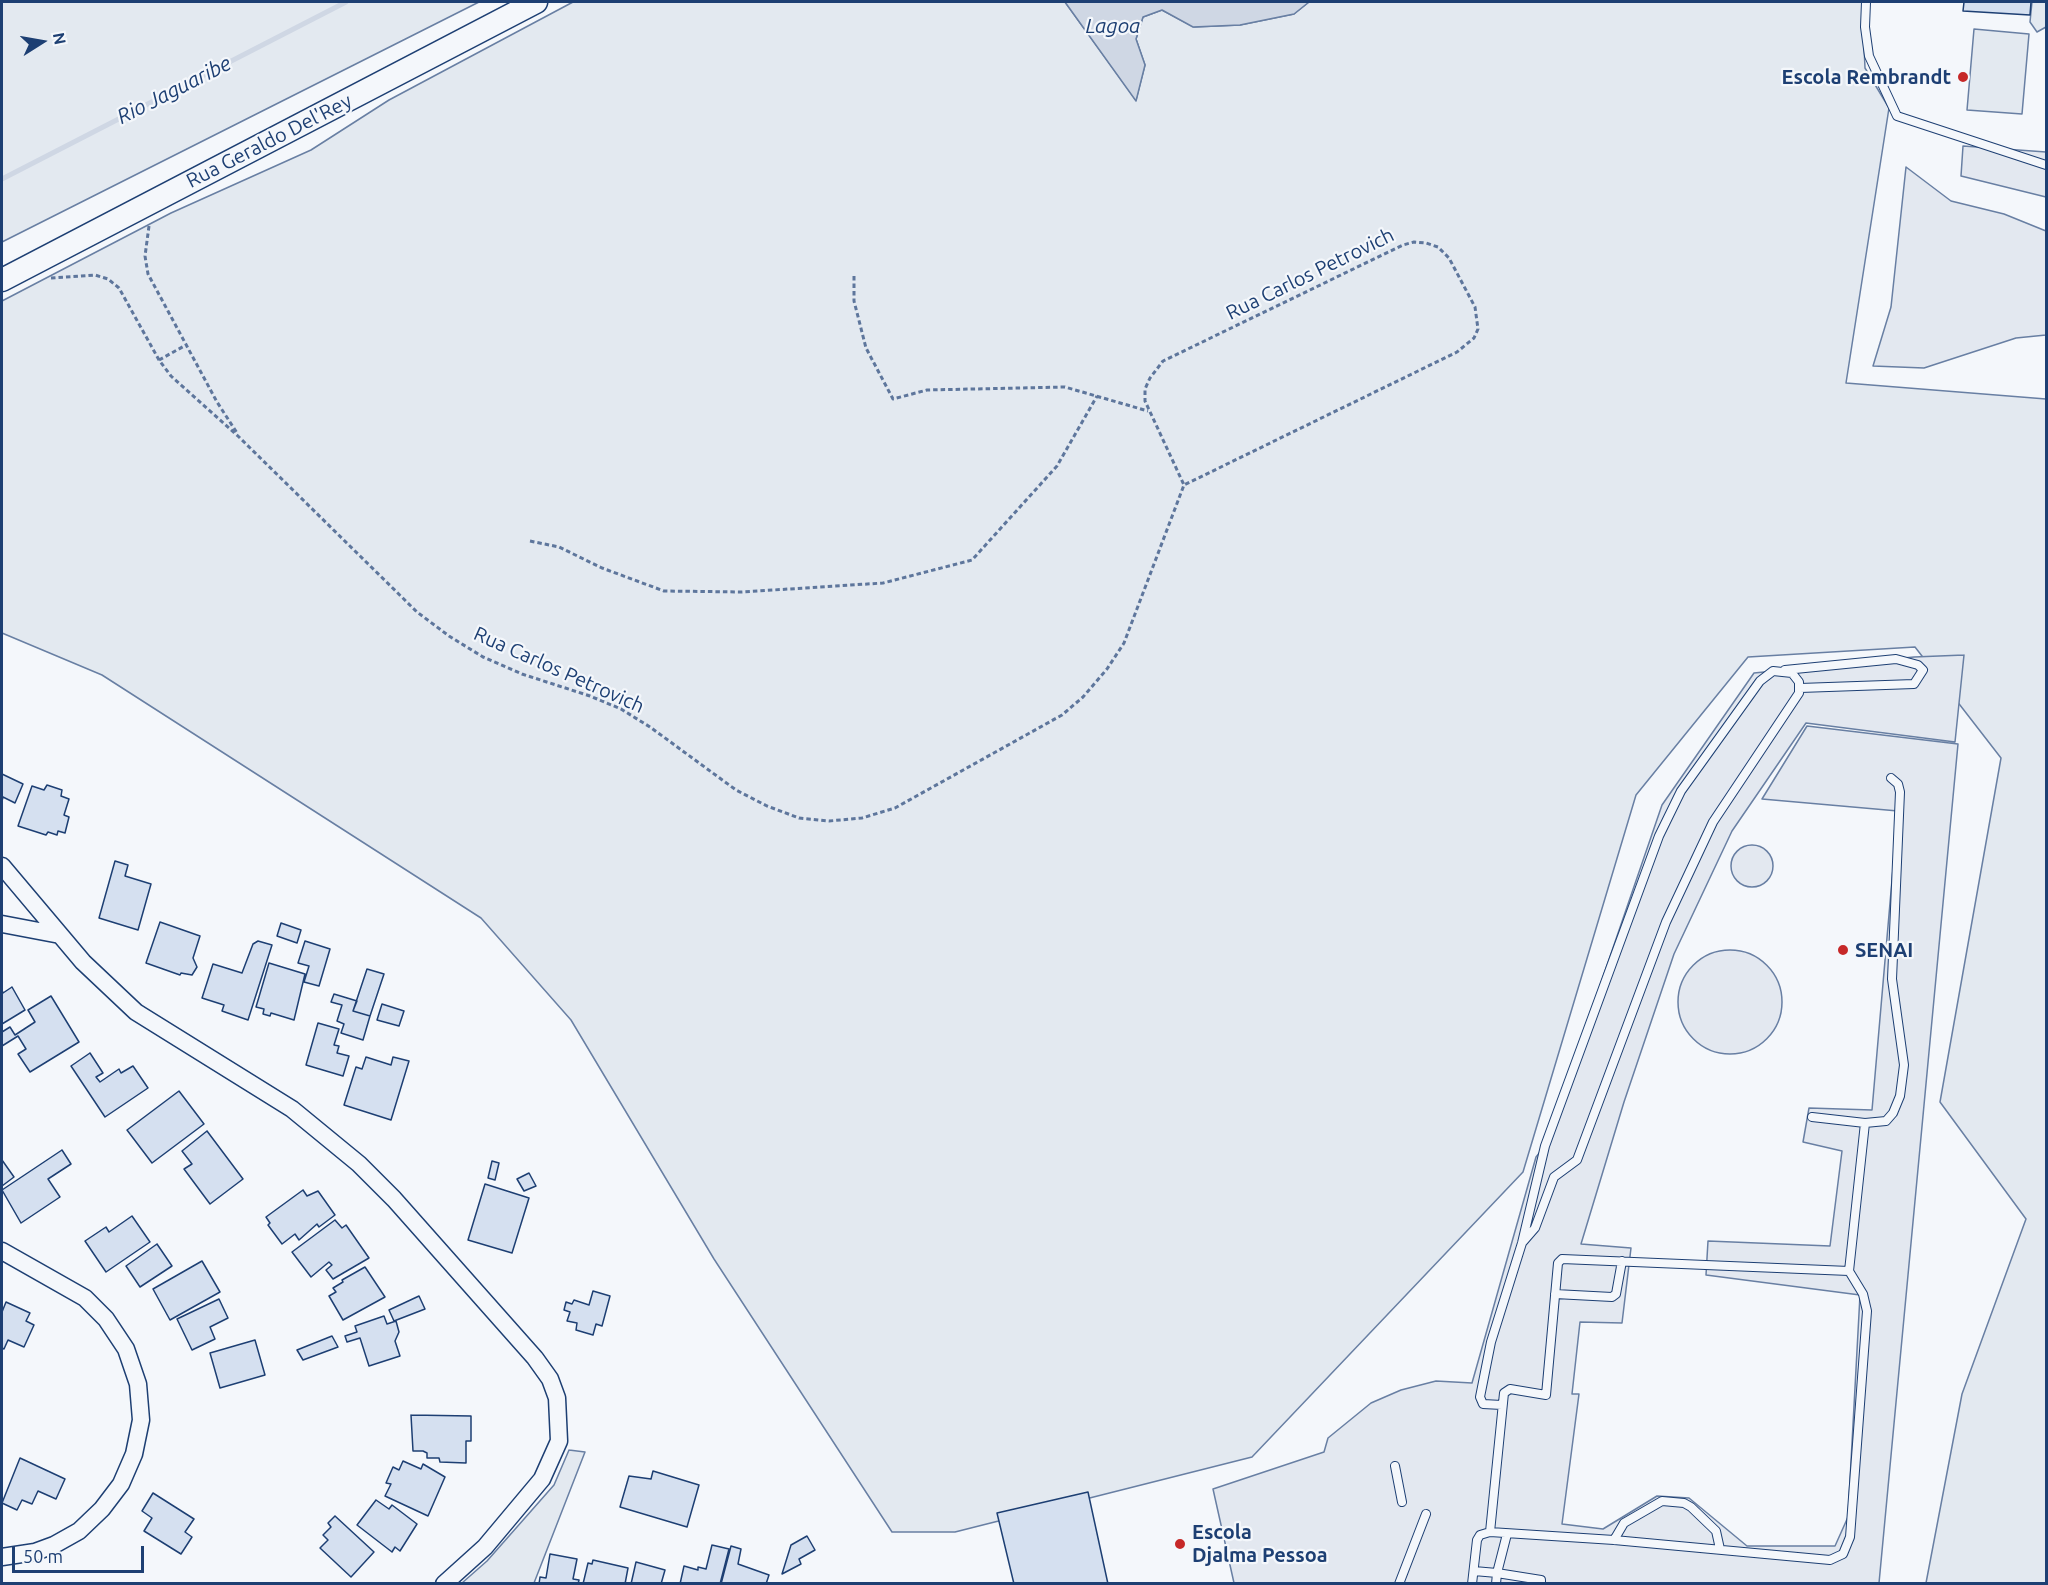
<!DOCTYPE html>
<style>
body{margin:0}
#map{position:relative;width:2048px;height:1585px;overflow:hidden;background:#f4f7fb;font-family:Ubuntu,sans-serif}
canvas{display:block}
.frame{position:absolute;inset:0;border:3px solid #1d3f73;pointer-events:none}
.north{position:absolute;left:12px;top:12px;width:60px;height:60px;-webkit-text-stroke:4px #f4f7fb;paint-order:stroke;rotate:79deg;font-size:16px;font-weight:700;line-height:24px;text-align:center;color:#1d3f73}
.north::after{content:'';display:block;margin:auto;width:21px;height:27px;background:#1d3f73;clip-path:polygon(50% 0,100% 100%,50% 72%,0 100%)}
.scale{position:absolute;left:12px;top:1546px;width:132px;height:27px;box-sizing:border-box;border:3px solid #1d3f73;border-top:0;padding-left:8px;font-size:18px;line-height:21px;white-space:nowrap;color:#1d3f73;-webkit-text-stroke:4px #f4f7fb;paint-order:stroke}
</style>
<div id="map">
<canvas width="2048" height="1585"></canvas>
<div class="frame"></div>
<div class="north">N</div>
<div class="scale">50 m</div>
</div>
<script>
const ctx = document.querySelector('canvas').getContext('2d');
ctx.lineJoin = 'round';
function fill(path, color) { ctx.fillStyle = color; ctx.fill(path, 'evenodd'); }
const shape = rows => new Path2D(rows.map(r => 'M' + r).join(''));
function strokePath(path, color, width, dash) { ctx.strokeStyle = color; ctx.lineWidth = width; ctx.lineCap = dash ? 'butt' : 'round'; ctx.setLineDash(dash || []); ctx.stroke(path); }
function label(font, color, halo, rows, align = 'center') {
  ctx.font = font + ' Ubuntu,sans-serif'; ctx.lineWidth = 4.5; ctx.setLineDash([]); ctx.textBaseline = 'middle'; ctx.strokeStyle = halo; ctx.fillStyle = color; for (const [text, x, y, turn = 0] of rows) {
    ctx.save(); ctx.translate(x, y); ctx.rotate((+turn || 0) * Math.PI / 180); ctx.textAlign = isNaN(turn) ? turn : align; if (halo) ctx.strokeText(text, 0, 0); ctx.fillText(text, 0, 0); ctx.restore();
  }
}
const green = shape([
 [2,2,479,2,2,242,2,2],
 [573,2,1065,2,1136,100,1145,65,1136,39,1143,17,1162,10,1194,27,1240,25,1294,14,1309,2,1862,2,1865,68,1889,108,1846,383,2046,399,2046,1583,1926,1583,1962,1394,2026,1219,1940,1102,2001,758,1915,647,1748,657,1636,795,1523,1172,1252,1457,955,1532,892,1532,714,1259,571,1020,481,918,102,675,2,633,2,301,171,213,311,150,389,100,573,2],
 [2032,2,2046,2,2046,27,2037,32,2030,22,2032,2],
 [1974,29,2029,34,2022,114,1967,110,1974,29],
 [569,1450,585,1452,534,1583,462,1583,487,1561,554,1485,569,1450]
]);
const parking = shape([
 [1963,146,2046,152,2046,197,1961,176,1963,146],
 [1906,167,1951,201,2004,214,2046,231,2046,335,2016,338,1924,368,1873,366,1891,307,1906,167],
 [1964,655,1955,742,1806,723,1732,831,1674,954,1624,1102,1581,1244,1631,1248,1622,1323,1580,1322,1572,1394,1579,1394,1562,1524,1603,1529,1657,1496,1689,1498,1747,1546,1835,1546,1848,1517,1860,1295,1706,1275,1708,1241,1830,1246,1842,1151,1803,1142,1809,1108,1872,1110,1898,811,1762,799,1807,726,1958,744,1879,1583,1234,1583,1213,1489,1324,1452,1328,1438,1371,1403,1401,1390,1436,1381,1472,1383,1536,1157,1545,1146,1662,805,1754,673,1914,657,1964,655],
 '1731 866a21 21 0 1 1 42 0a21 21 0 1 1-42 0Z',
 '1678 1002a52 52 0 1 1 104 0a52 52 0 1 1-104 0Z'
]);
const water = shape([
 [1065,2,1309,2,1294,14,1240,25,1193,27,1162,10,1143,17,1136,39,1145,65,1136,101,1065,2]
]);
const stream = shape([
 [2,179,346,2]
]);
const building = shape([
 [1964,2,2031,2,2030,15,1963,11,1964,2],
 [2,774,23,784,15,803,3,797,2,801,2,774],
 [47,785,62,790,61,796,69,799,64,815,69,817,65,833,58,831,57,835,48,832,46,835,18,826,32,786,44,790,47,785],
 [115,861,128,865,125,876,151,884,138,930,99,918,115,861],
 [160,922,200,936,193,958,197,967,192,975,181,973,180,975,146,963,160,922],
 [281,923,301,930,297,943,277,936,281,923],
 [258,941,272,945,248,1020,222,1011,224,1005,202,998,213,964,242,973,253,944,258,941],
 [305,941,330,949,319,986,304,982,309,966,298,963,305,941],
 [269,963,305,974,294,1020,271,1013,270,1016,263,1014,264,1009,256,1007,269,963],
 [367,969,384,974,370,1016,353,1011,367,969],
 [12,987,25,1010,2,1024,2,990,3,993,12,987],
 [334,994,357,1001,353,1011,370,1016,363,1040,341,1033,344,1024,337,1021,342,1005,331,1002,334,994],
 [51,996,79,1042,30,1072,18,1054,26,1049,18,1036,2,1046,2,1032,10,1027,15,1035,35,1022,28,1010,51,996],
 [382,1004,404,1011,399,1026,377,1020,382,1004],
 [318,1023,339,1029,334,1045,339,1046,337,1053,349,1056,343,1076,306,1065,318,1023],
 [90,1053,103,1073,96,1077,100,1082,119,1069,121,1073,133,1066,148,1088,105,1117,71,1066,90,1053],
 [366,1057,391,1065,393,1057,409,1061,391,1120,344,1105,356,1067,362,1069,366,1057],
 [179,1091,204,1124,152,1163,127,1130,179,1091],
 [207,1131,243,1179,210,1204,184,1169,192,1164,182,1151,207,1131],
 [62,1150,71,1164,48,1179,60,1197,21,1223,2,1190,62,1150],
 [2,1160,14,1177,2,1186,2,1160],
 [492,1161,499,1163,495,1180,488,1178,492,1161],
 [529,1173,536,1186,524,1191,517,1179,529,1173],
 [485,1184,529,1198,512,1253,468,1240,485,1184],
 [303,1190,307,1196,318,1191,335,1215,319,1227,317,1224,299,1240,295,1234,282,1244,268,1225,270,1223,266,1217,303,1190],
 [132,1216,150,1242,106,1272,85,1241,106,1227,109,1232,132,1216],
 [335,1220,342,1228,346,1225,369,1258,333,1279,326,1270,332,1265,329,1262,311,1277,292,1252,335,1220],
 [157,1244,172,1266,140,1287,126,1266,157,1244],
 [202,1261,220,1292,170,1320,153,1289,202,1261],
 [365,1267,385,1297,343,1320,329,1296,336,1292,333,1288,343,1282,342,1280,365,1267],
 [593,1291,610,1296,602,1326,596,1324,593,1335,576,1330,577,1323,567,1321,570,1312,564,1310,566,1302,572,1304,574,1300,589,1305,593,1291],
 [419,1296,425,1309,394,1321,389,1310,419,1296],
 [219,1299,228,1318,210,1327,215,1339,192,1350,177,1319,219,1299],
 [6,1302,30,1313,26,1321,34,1325,24,1347,8,1340,4,1349,2,1348,2,1312,6,1302],
 [384,1316,387,1324,396,1321,399,1332,395,1341,400,1356,369,1366,360,1338,347,1342,345,1336,357,1332,355,1326,384,1316],
 [332,1336,338,1347,303,1360,297,1350,332,1336],
 [255,1340,265,1375,220,1388,210,1353,255,1340],
 [411,1415,471,1416,471,1441,466,1441,466,1463,440,1462,439,1458,427,1458,427,1453,423,1451,413,1451,411,1415],
 [20,1458,65,1479,56,1499,38,1491,32,1504,22,1500,17,1510,2,1503,20,1458],
 [403,1461,421,1469,423,1464,445,1477,428,1516,385,1496,391,1484,386,1483,393,1467,399,1470,403,1461],
 [653,1471,699,1485,687,1527,620,1507,629,1476,651,1479,653,1471],
 [1088,1492,1108,1584,1014,1584,997,1513,1088,1492],
 [153,1493,194,1519,185,1532,192,1537,181,1554,144,1531,152,1518,142,1511,153,1493],
 [376,1500,389,1509,392,1505,417,1524,400,1551,395,1547,392,1552,357,1525,376,1500],
 [335,1516,374,1552,351,1577,320,1548,328,1540,323,1535,331,1527,328,1523,335,1516],
 [807,1536,815,1550,799,1559,801,1564,782,1574,791,1545,807,1536],
 [712,1545,729,1549,720,1584,680,1584,684,1566,698,1570,698,1567,706,1569,712,1545],
 [731,1546,741,1549,738,1564,769,1575,766,1584,721,1584,731,1546],
 [550,1554,577,1559,573,1579,579,1580,578,1584,539,1584,540,1577,546,1578,550,1554],
 [593,1560,628,1568,625,1584,583,1584,588,1563,592,1564,593,1560],
 [636,1562,665,1570,661,1584,631,1584,636,1562]
]);
const path = shape([
 [149,226,145,256,148,274,217,402,237,433],
 [854,276,854,301,866,348,893,399,927,390,1065,387,1148,411],
 [51,278,95,275,108,279,119,288,159,360,171,376,239,437,417,612,449,636,483,657,522,674,590,696,621,709,650,727,736,790,767,806,799,818,829,821,862,818,895,808,1062,715,1083,697,1107,669,1124,643,1184,485,1457,352,1474,338,1478,329,1475,307,1449,258,1438,247,1426,243,1414,242,1403,245,1163,361,1150,378,1145,389,1145,401,1184,485],
 [159,360,186,345],
 [530,541,559,547,602,568,664,591,742,592,883,583,972,560,1057,466,1097,396]
]);
const lane = shape([
 [1866,2,1865,27,1869,56,1897,116,2046,165],
 [1785,670,1896,659,1918,665,1923,670,1914,684,1800,688],
 [1812,1117,1865,1123,1849,1271],
 [1865,1123,1886,1121,1893,1113,1900,1096,1904,1065,1892,979,1900,792,1898,784,1891,778],
 [1555,1294,1612,1297,1616,1294,1622,1261],
 [1502,1405,1483,1404,1480,1397,1491,1342,1522,1243,1545,1146,1659,836,1681,791,1760,681,1773,671,1792,673,1799,682,1799,693,1713,822,1666,922,1577,1160,1554,1177,1535,1228,1522,1243],
 [1395,1466,1402,1502],
 [1507,1534,1497,1573,1541,1580,1541,1584],
 [1614,1540,1624,1523,1662,1501,1684,1503,1691,1507,1716,1531,1720,1549],
 [1474,1571,1497,1573,1496,1584],
 [1399,1584,1426,1514],
 [1472,1584,1477,1540,1480,1535,1490,1532,1614,1540,1830,1560,1843,1554,1850,1537,1867,1311,1863,1294,1849,1271,1562,1259,1558,1263,1546,1395,1510,1389,1504,1393,1490,1532]
]);
const street = shape([
 [2,866,83,962,136,1012,292,1109,359,1164,394,1199,535,1358,550,1379,557,1398,559,1441,542,1479,485,1547,444,1584],
 [2,924,60,935],
 [2,1251,85,1298,106,1319,126,1349,138,1384,141,1420,134,1454,121,1484,102,1509,79,1531,54,1545,35,1552,2,1557]
]);
const secondary = shape([
 [2,280,536,2]
]);
const markers = [
 [1963,77,6,"#c62828"],
 [1843,950,6,"#c62828"],
 [1180,1544,6,"#c62828"]
];
const poiNames = [
 ["Escola Rembrandt",1951,77,"right"],
 ["SENAI",1855,950],
 ["Escola",1192,1532],
 ["Djalma Pessoa",1192,1555]
];
const streetNames = [
 ["Rua Geraldo Del'Rey",269,141,-27],
 ["Rua Carlos Petrovich",1310,274,-26],
 ["Rua Carlos Petrovich",559,670,24]
];
const waterNames = [
 ["Lagoa",1113,26],
 ["Rio Jaguaribe",174,90,-27]
];
fill(green, '#e3e9f0');
strokePath(green, '#687fa3', 1.5);
fill(parking, '#e3e8f0');
strokePath(parking, '#687fa3', 1.5);
fill(water, '#cfd7e4');
strokePath(water, '#687fa3', 1.5);
strokePath(stream, '#cfd7e4', 5);
fill(building, '#d5e0f0');
strokePath(building, '#1d3f73', 1.5);
strokePath(lane, '#1d3f73', 10);
strokePath(street, '#1d3f73', 19);
strokePath(secondary, '#1d3f73', 25);
strokePath(path, '#5e769c', 3, [4.5, 3]);
strokePath(lane, '#f4f7fb', 8);
strokePath(street, '#f4f7fb', 16);
strokePath(secondary, '#f4f7fb', 22);
for (const [x, y, r, color] of markers) { const dot = new Path2D(); dot.arc(x, y, r, 0, 2 * Math.PI); ctx.fillStyle = color; ctx.fill(dot); strokePath(dot, '#f4f7fb', 2); }
label('bold 20px', '#1d3f73', '#f4f7fb', poiNames, 'left');
label('20px', '#1d3f73', '#f4f7fb', streetNames);
label('italic 21px', '#1d3f73', '#f4f7fb', waterNames);
</script>
